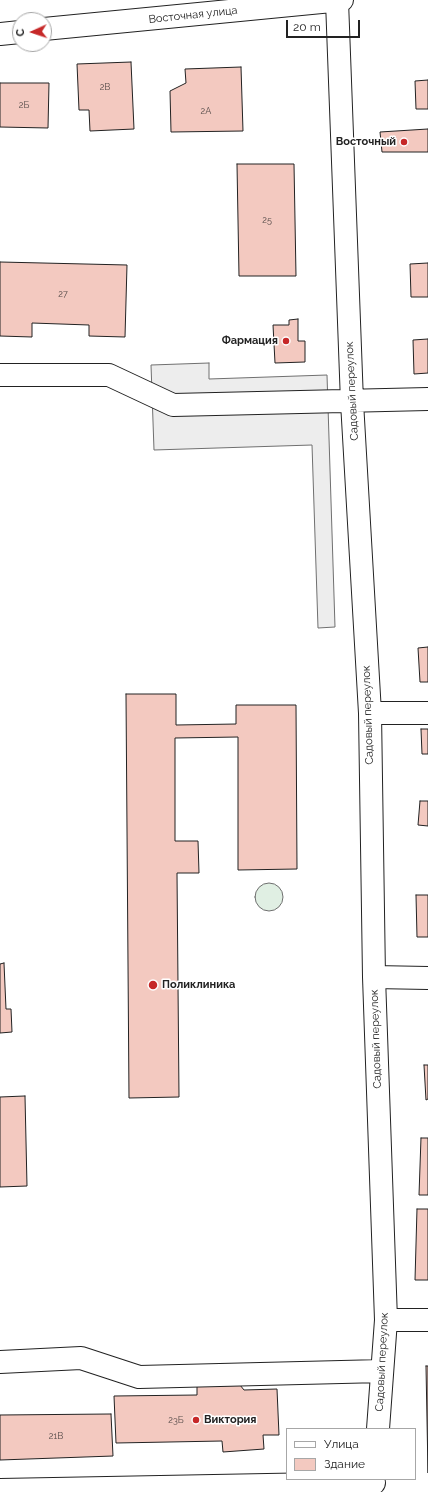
<!DOCTYPE html>
<meta charset="utf-8">
<style>
body{margin:0}
#map{position:relative;width:428px;height:1492px;overflow:hidden;background:#fff;font-family:Raleway,sans-serif}
canvas{display:block}
.legend{position:absolute;left:286px;top:1428px;width:130px;height:52px;box-sizing:border-box;background:#fff;border:1px solid #a7a7a7;margin:0;padding:5px 7px;list-style:none;font-size:12px;color:#222}
.legend li{display:flex;align-items:center;gap:8px;height:20px}
.legend b{width:20px;border:1px solid #a7a7a7}
.north{position:absolute;left:12px;top:12px;width:40px;height:40px;box-sizing:border-box;background:#fff;border:1px solid #a7a7a7;border-radius:50%;rotate:267deg;font-size:11px;font-weight:700;line-height:16px;text-align:center;color:#222}
.north::after{content:'';display:block;margin:auto;width:14px;height:18px;background:#c62828;clip-path:polygon(50% 0,100% 100%,50% 72%,0 100%)}
.scale{position:absolute;left:286px;top:20px;width:74px;height:18px;box-sizing:border-box;border:2px solid #222;border-top:0;padding-left:5px;font-size:12px;line-height:14px;white-space:nowrap;color:#222;-webkit-text-stroke:3px #fff;paint-order:stroke}
</style>
<div id="map">
<canvas width="428" height="1492"></canvas>
<ul class="legend">
<li><b style="height:5px;background:#fff"></b>Улица</li>
<li><b style="height:11px;background:#f3c9c0"></b>Здание</li>
</ul>
<div class="north">С</div>
<div class="scale">20 m</div>
</div>
<script>
const ctx = document.querySelector('canvas').getContext('2d');
ctx.lineJoin = 'round';
function fill(path, color) { ctx.fillStyle = color; ctx.fill(path, 'evenodd'); }
const shape = rows => new Path2D(rows.map(r => 'M' + r).join(''));
function strokePath(path, color, width, dash) { ctx.strokeStyle = color; ctx.lineWidth = width; ctx.lineCap = dash ? 'butt' : 'round'; ctx.setLineDash(dash || []); ctx.stroke(path); }
function label(font, color, halo, rows, align = 'center') {
  ctx.font = font + ' Raleway,sans-serif'; ctx.lineWidth = 3; ctx.setLineDash([]); ctx.textBaseline = 'middle'; ctx.strokeStyle = halo; ctx.fillStyle = color; for (const [text, x, y, turn = 0] of rows) {
    ctx.save(); ctx.translate(x, y); ctx.rotate((+turn || 0) * Math.PI / 180); ctx.textAlign = isNaN(turn) ? turn : align; if (halo) ctx.strokeText(text, 0, 0); ctx.fillText(text, 0, 0); ctx.restore();
  }
}
const green = shape([
 '255 897a14 14 0 1 1 28 0a14 14 0 1 1-28 0Z'
]);
const parking = shape([
 [209,363,209,379,327,375,335,627,318,628,312,445,154,450,151,365,209,363]
]);
const building = shape([
 [131,62,134,129,90,131,89,110,79,110,77,64,131,62],
 [241,67,243,131,171,132,170,91,186,83,185,69,241,67],
 [428,80,428,109,416,109,415,81,428,80],
 [0,83,49,83,48,128,0,127,0,83],
 [428,129,428,152,382,152,380,132,428,129],
 [237,164,294,164,296,276,239,276,237,164],
 [0,262,127,265,125,337,89,336,89,325,32,323,32,337,0,336,0,262],
 [428,263,428,297,411,297,410,264,428,263],
 [298,319,298,341,305,341,305,362,275,363,273,325,289,325,289,320,298,319],
 [428,339,428,373,414,374,413,340,428,339],
 [428,647,428,682,420,682,418,648,428,647],
 [126,694,176,694,176,725,236,724,236,705,296,705,297,869,238,870,238,737,175,738,175,841,198,841,199,873,177,873,179,1097,129,1098,126,694],
 [421,729,428,729,428,754,422,754,421,729],
 [420,801,428,801,428,826,418,825,420,801],
 [416,895,428,895,428,937,417,937,416,895],
 [4,963,6,1009,11,1009,12,1032,0,1033,0,964,4,963],
 [424,1065,428,1065,428,1099,426,1100,424,1065],
 [25,1096,27,1186,0,1187,0,1097,25,1096],
 [421,1138,428,1138,428,1195,419,1195,421,1138],
 [417,1209,428,1209,428,1280,415,1280,417,1209],
 [426,1366,428,1366,428,1473,426,1366],
 [197,1380,240,1385,244,1390,277,1389,279,1435,263,1435,264,1449,223,1452,222,1441,116,1443,114,1396,197,1395,197,1380],
 [111,1414,113,1456,0,1460,0,1415,111,1414]
]);
const minor = shape([
 [337,1,352,402,370,713,374,977,386,1320,378,1429],
 [44,29,342,0],
 [0,34,20,32],
 [0,375,109,375,173,405,428,399],
 [370,713,428,713],
 [374,977,428,978],
 [386,1320,428,1320],
 [0,1362,81,1358,139,1377,382,1371],
 [0,1490,374,1483]
]);
const markers = [
 [404,142,4,"#c62828"],
 [286,341,4,"#c62828"],
 [153,985,5,"#c62828"],
 [196,1420,4,"#c62828"]
];
const numberNames = [
 ["2В",105,87],
 ["2Б",24,105],
 ["2А",206,111],
 ["25",267,220],
 ["27",63,294],
 ["23Б",176,1420],
 ["21В",56,1436]
];
const streetNames = [
 ["Восточная улица",193,15,-6],
 ["Садовый переулок",352,391,-93],
 ["Садовый переулок",368,715,-92],
 ["Садовый переулок",376,1039,-92],
 ["Садовый переулок",382,1362,-87]
];
const poiNames = [
 ["Восточный",396,142],
 ["Фармация",278,341],
 ["Поликлиника",162,985,"left"],
 ["Виктория",204,1420,"left"]
];
fill(green, '#e0efe3');
strokePath(green, '#6f6f6f', 1);
fill(parking, '#ededed');
strokePath(parking, '#6f6f6f', 1);
fill(building, '#f3c9c0');
strokePath(building, '#222', 1);
strokePath(minor, '#222', 24);
strokePath(minor, '#fff', 22);
for (const [x, y, r, color] of markers) { const dot = new Path2D(); dot.arc(x, y, r, 0, 2 * Math.PI); ctx.fillStyle = color; ctx.fill(dot); strokePath(dot, '#fff', 1.5); }
label('9px', '#564c4a', null, numberNames);
label('11px', '#222', '#fff', streetNames);
label('bold 11px', '#222', '#fff', poiNames, 'right');
</script>
